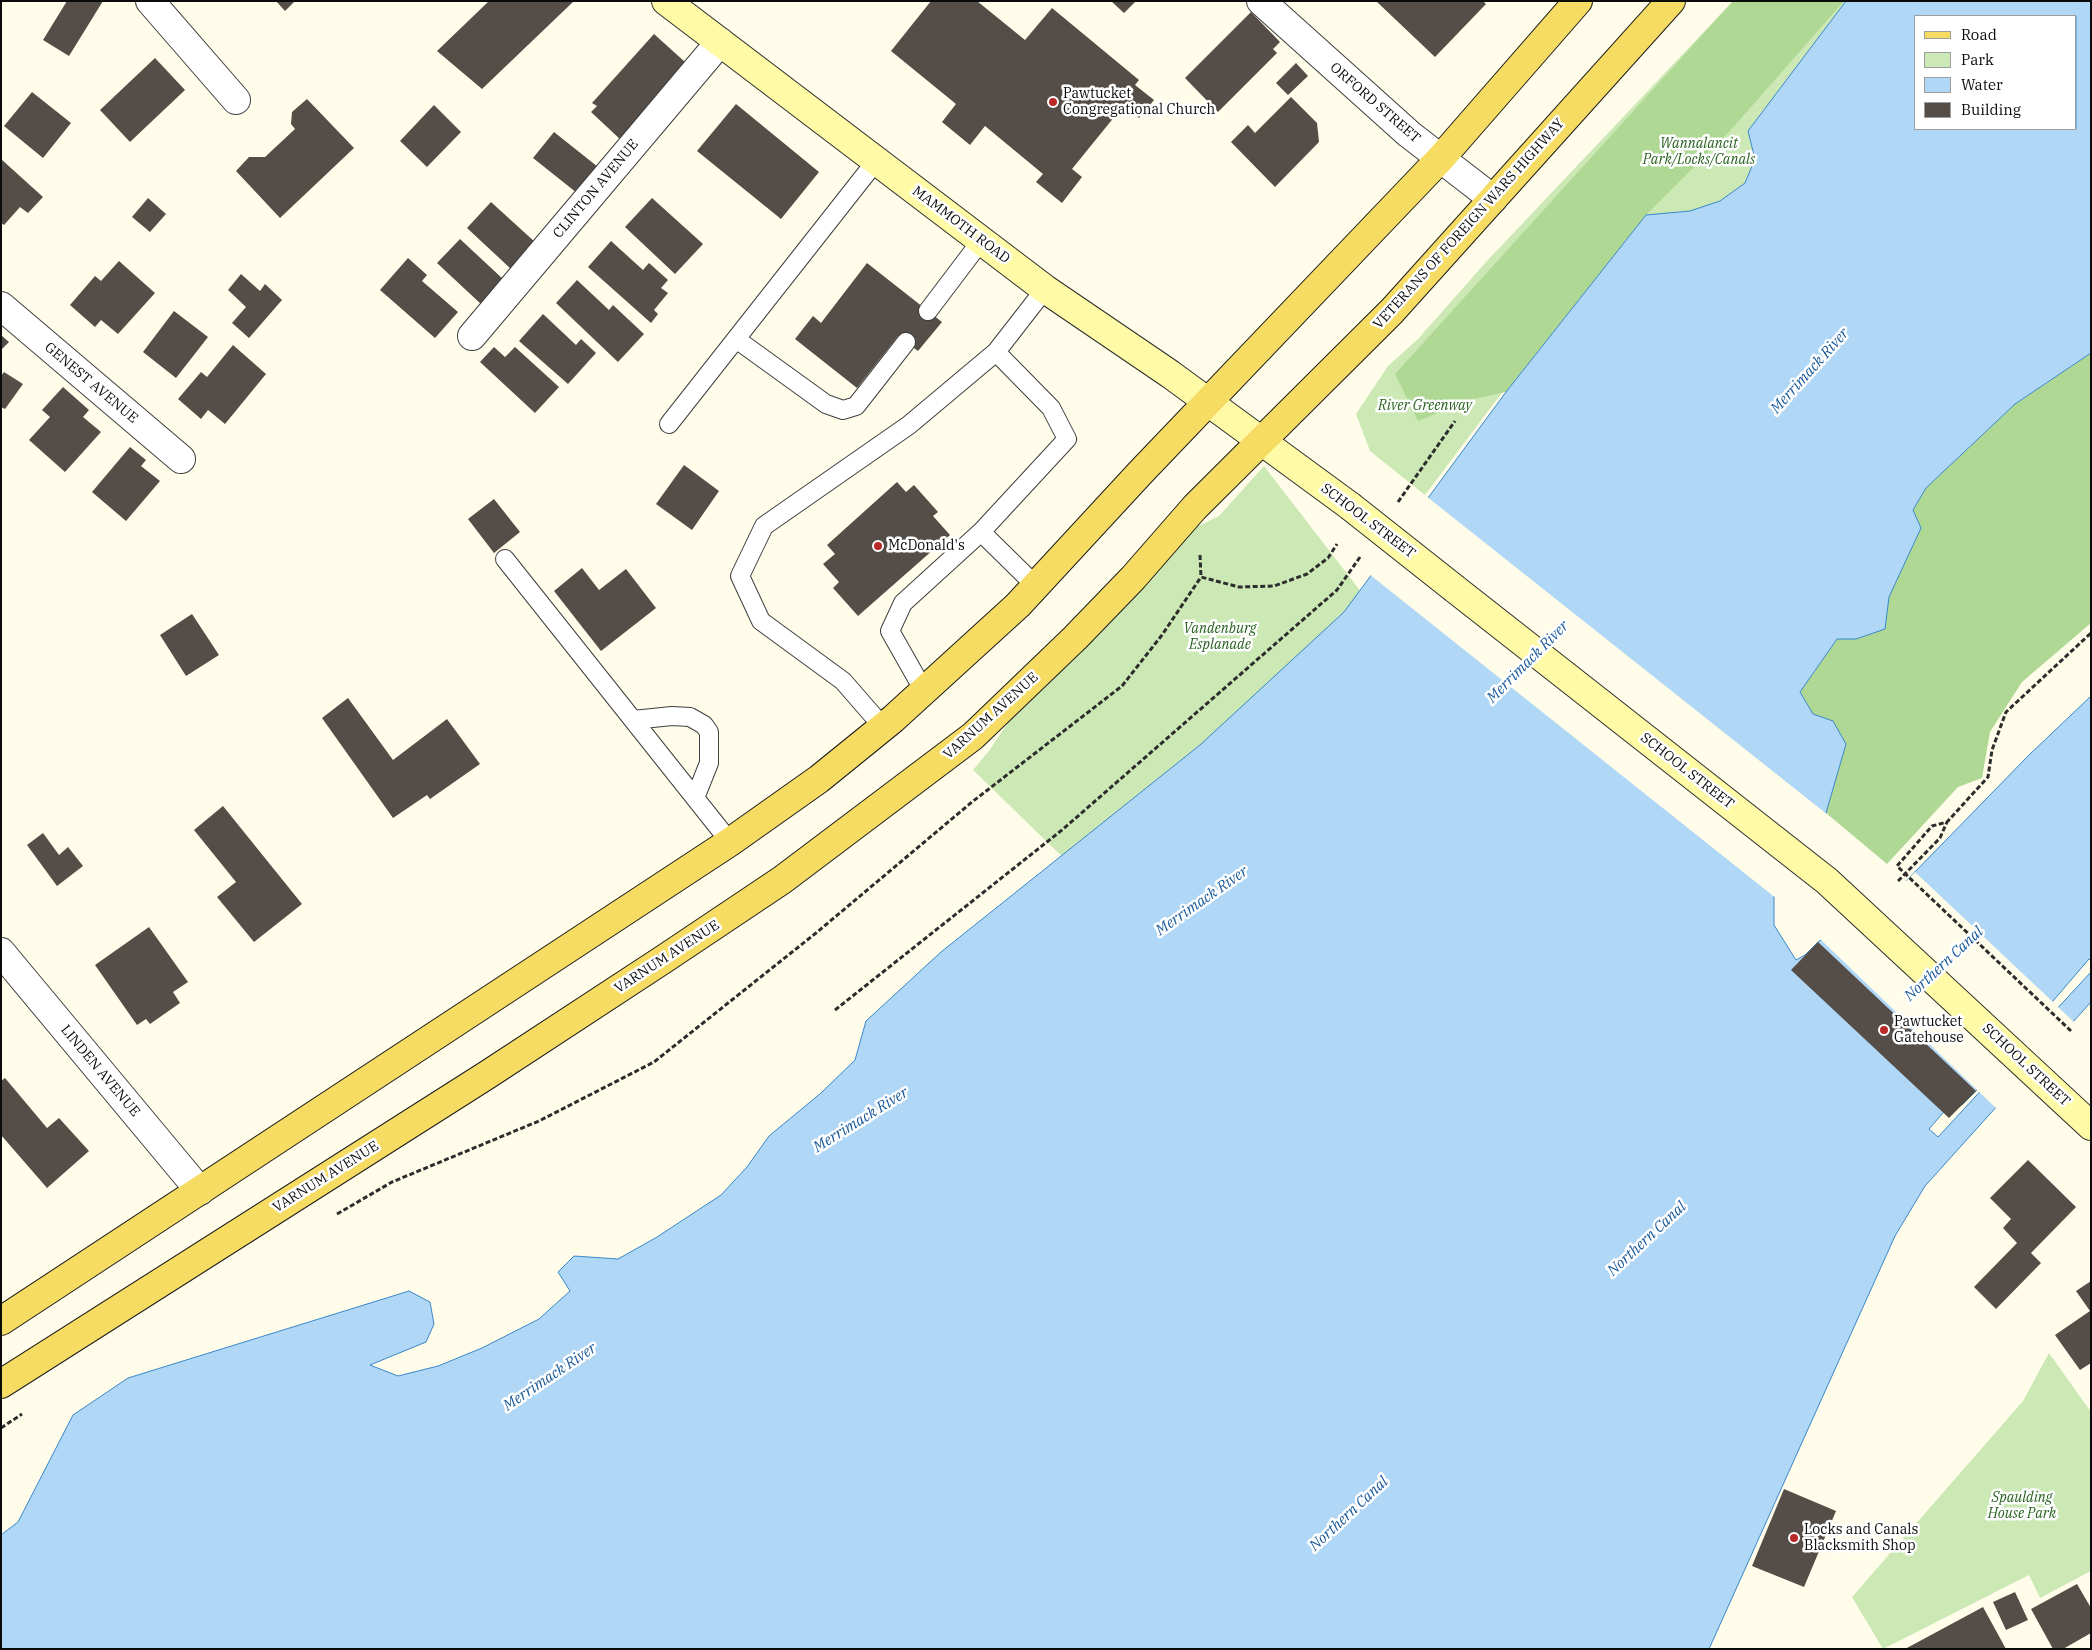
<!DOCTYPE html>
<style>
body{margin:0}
#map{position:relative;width:2092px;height:1650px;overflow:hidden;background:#fffcea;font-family:"IBM Plex Serif",serif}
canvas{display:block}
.frame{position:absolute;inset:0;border:2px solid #0b0b0b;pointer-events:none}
.legend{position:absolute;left:1914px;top:15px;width:162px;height:115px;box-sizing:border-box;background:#fff;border:1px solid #9d9d9d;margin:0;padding:6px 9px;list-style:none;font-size:15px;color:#0b0b0b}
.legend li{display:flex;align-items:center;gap:10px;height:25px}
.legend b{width:25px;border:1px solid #9d9d9d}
</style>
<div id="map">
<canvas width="2092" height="1650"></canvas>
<div class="frame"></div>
<ul class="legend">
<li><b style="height:6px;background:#f6dc63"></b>Road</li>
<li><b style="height:14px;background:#cce8b5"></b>Park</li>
<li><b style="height:14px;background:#b0d7f5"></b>Water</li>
<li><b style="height:14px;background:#544d48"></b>Building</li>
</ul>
</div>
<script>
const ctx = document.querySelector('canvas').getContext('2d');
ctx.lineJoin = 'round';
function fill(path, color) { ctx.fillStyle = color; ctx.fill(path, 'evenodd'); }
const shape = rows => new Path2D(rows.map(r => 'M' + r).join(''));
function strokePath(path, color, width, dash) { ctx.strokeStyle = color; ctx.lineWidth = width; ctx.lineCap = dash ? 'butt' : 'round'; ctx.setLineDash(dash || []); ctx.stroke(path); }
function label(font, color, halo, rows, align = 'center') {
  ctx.font = font + ' "IBM Plex Serif",serif'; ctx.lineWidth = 5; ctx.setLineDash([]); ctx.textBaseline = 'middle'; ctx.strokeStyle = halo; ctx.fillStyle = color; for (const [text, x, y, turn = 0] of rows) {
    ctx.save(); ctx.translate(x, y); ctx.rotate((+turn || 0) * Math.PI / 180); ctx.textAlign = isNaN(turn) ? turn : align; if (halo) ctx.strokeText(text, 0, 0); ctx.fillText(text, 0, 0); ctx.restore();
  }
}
const green = shape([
 [1733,1,1846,1,1748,131,1755,159,1745,183,1720,201,1690,211,1646,215,1504,390,1425,495,1370,451,1356,414,1388,366,1418,339,1486,262],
 [1264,466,1382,619,1113,906,973,770,988,752,1008,723,1037,691,1148,551,1219,516],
 [2049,1353,2091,1412,2091,1571,2040,1598,2029,1575,1883,1649,1852,1597,2023,1401]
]);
const forest = shape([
 [1733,1,1844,1,1729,132,1646,215,1506,392,1469,400,1418,421,1395,374],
 [2091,353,2091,623,2022,682,1990,732,1982,778,1958,787,1887,864,1826,813,1846,744,1833,722,1813,714,1800,692,1837,639,1856,639,1885,629,1889,597,1921,528,1913,510,1926,488,2015,404]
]);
const water = shape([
 [1846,1,2091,1,2091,353,2015,404,1926,488,1913,510,1921,528,1889,597,1885,629,1856,639,1837,639,1800,692,1813,714,1833,721,1846,744,1826,813,1774,891,1774,925,1796,960,1805,955,1818,942,1906,881,2029,755,2091,696,2091,960,2089,959,1976,1091,1962,1105,1955,1099,1929,1129,1938,1137,2091,972,2091,1002,1925,1186,1895,1236,1709,1649,1,1649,1,1535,18,1522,73,1415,128,1378,409,1291,430,1302,434,1324,426,1342,370,1365,398,1376,438,1366,482,1348,539,1319,570,1291,558,1272,574,1256,618,1259,657,1237,721,1195,747,1167,769,1136,821,1093,855,1060,866,1021,941,952,1200,745,1344,612,1506,392,1646,215,1690,211,1720,201,1745,183,1755,159,1748,131,1846,1],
 [1916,16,2076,16,2076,129,1916,129,1916,16]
]);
const pier = shape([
 [1426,496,1828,815,1777,892,1777,899,1369,574],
 [1915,872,2054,1003,1993,1074,2057,1006,2075,1023,1997,1109,1819,938,1904,879,1906,881]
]);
const building = shape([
 [67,1,103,1,69,56,43,40],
 [276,1,295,1,285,11],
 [489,1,574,1,482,89,437,51],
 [931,1,977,1,1025,40,1052,8,1139,80,1135,85,1154,100,1139,118,1124,105,1072,169,1082,177,1062,203,1036,182,1043,174,985,126,970,145,942,122,956,104,891,51],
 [1111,1,1136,1,1124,13],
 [1376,1,1483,1,1486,4,1435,57],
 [1251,12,1280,42,1273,49,1277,53,1218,112,1185,78],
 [654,34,685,62,674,74,679,79,622,141,591,112,597,106,592,103],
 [155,58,185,90,130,142,100,110],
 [1296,63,1308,76,1288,95,1276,83],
 [32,92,71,123,43,158,4,126],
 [1291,97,1317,123,1319,142,1275,187,1231,142,1248,125,1255,133],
 [307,99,354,148,280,218,236,171,249,157,265,157,295,129,291,124,292,112],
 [736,104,819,172,781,219,697,151],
 [434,105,461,132,427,167,400,141],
 [554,132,598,167,577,193,533,158],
 [1,159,43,197,28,213,20,207,4,225,1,223],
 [148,198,166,214,150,232,132,217],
 [652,198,703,244,675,274,625,227],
 [491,202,536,243,511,269,467,228],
 [460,239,504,280,482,305,437,263],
 [611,241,643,270,649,263,668,280,661,288,668,293,654,310,658,314,651,323,588,267],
 [408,258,427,275,422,281,458,312,435,338,380,290],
 [119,261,155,293,118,334,101,320,95,327,70,305,95,276,101,281],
 [867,263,942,322,918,351,898,336,857,388,795,339,813,316,821,323],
 [241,274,260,291,265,284,282,300,249,338,232,323,246,307,228,290],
 [577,280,609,310,613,305,644,334,618,362,556,303],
 [174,311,208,337,176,378,143,352],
 [543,314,576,345,581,339,596,353,568,384,519,341],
 [1,335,9,342,1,350],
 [233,345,266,374,225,424,208,410,201,419,178,399,201,372,207,377],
 [494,347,505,357,515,347,559,387,535,413,480,362],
 [4,372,23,384,5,409,1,407,1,376],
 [63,387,89,410,83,417,101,432,65,472,29,440,50,417,42,410],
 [130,447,146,460,141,466,160,481,126,521,92,492],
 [684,465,719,491,692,530,656,504],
 [897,482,906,492,914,485,938,512,933,516,950,535,858,616,833,588,839,582,823,564,835,554,827,545],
 [494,499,520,532,494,553,468,519],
 [582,568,599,590,626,569,656,608,601,651,554,591],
 [192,614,219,655,186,676,160,635],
 [348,698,393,760,447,719,480,764,430,799,427,795,393,818,322,718],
 [223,806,302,904,254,942,217,897,236,882,194,830],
 [43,833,59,855,68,847,83,866,57,886,27,845],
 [149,927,188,982,173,992,180,1003,150,1024,146,1019,137,1025,95,965],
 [1818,942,1976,1091,1949,1118,1791,970],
 [5,1078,47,1128,59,1118,89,1151,47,1188,1,1135,1,1081],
 [2028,1160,2076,1207,2031,1253,2041,1263,1996,1309,1974,1287,2017,1243,2003,1228,2011,1219,1990,1198],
 [2091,1281,2091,1363,2080,1370,2055,1335,2090,1311,2076,1291],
 [1784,1489,1836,1511,1804,1587,1752,1566],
 [2077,1584,2091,1608,2091,1633,2063,1649,2053,1649,2031,1609],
 [2015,1592,2028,1620,2006,1630,1993,1602],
 [1983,1607,2006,1649,1905,1649]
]);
const path = shape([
 [1398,502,1455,421],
 [1200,555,1201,577,1239,587,1274,586,1307,574,1328,558,1337,544],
 [1898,881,1940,838,1947,822],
 [835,1010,1062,830,1337,590,1360,557],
 [2071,1031,1897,866,1932,826,1947,822,1988,777,1992,750,2006,712,2091,633],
 [337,1214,392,1182,539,1121,654,1062,816,933,972,802,1122,686,1162,635,1201,577],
 [1,1428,22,1414]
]);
const service = shape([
 [928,311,981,241],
 [736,339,826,404,843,410,856,406,906,342],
 [669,424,876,161],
 [981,532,1036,586],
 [505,559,730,842],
 [924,691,890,631,903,603,981,532,1067,439,1051,408,996,352],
 [633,720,672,716,690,717,704,725,709,732,709,763,695,798],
 [883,727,843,681,761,621,740,576,764,526,909,425,996,352,1045,289]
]);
const minor = shape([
 [150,1,236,100],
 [1261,1,1409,134,1493,199],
 [1,306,181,459],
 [472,336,720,42],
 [1,952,200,1191]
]);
const secondary = shape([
 [666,1,1045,289,1170,374,1350,506],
 [1455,589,1827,881,2091,1126]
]);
const primary = shape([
 [1,1321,730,842,819,779,893,719,1018,605,1140,473,1441,158,1578,1],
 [1,1384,487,1075,664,959,782,880,973,736,1075,638,1133,578,1195,507,1392,311,1671,1]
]);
const secondaryBridge = shape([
 [1350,506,1455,589]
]);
const markers = [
 [1053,102,5,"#b82926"],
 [878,546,5,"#b82926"],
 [1884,1030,5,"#b82926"],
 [1794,1538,5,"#b82926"]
];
const poiNames = [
 ["Pawtucket",1063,94],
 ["Congregational Church",1063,110],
 ["McDonald's",888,546],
 ["Pawtucket",1894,1022],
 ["Gatehouse",1894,1038],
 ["Locks and Canals",1804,1530],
 ["Blacksmith Shop",1804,1546]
];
const streetNames = [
 ["ORFORD STREET",1375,103,41],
 ["CLINTON AVENUE",596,189,-50],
 ["VETERANS OF FOREIGN WARS HIGHWAY",1469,224,-48],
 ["MAMMOTH ROAD",961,225,37],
 ["GENEST AVENUE",91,383,40],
 ["SCHOOL STREET",1368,521,37],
 ["VARNUM AVENUE",991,716,-42],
 ["SCHOOL STREET",1687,771,38],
 ["VARNUM AVENUE",667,957,-33],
 ["SCHOOL STREET",2026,1065,43],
 ["LINDEN AVENUE",100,1071,50],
 ["VARNUM AVENUE",326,1177,-32]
];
const parkNames = [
 ["Wannalancit",1699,144],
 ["Park/Locks/Canals",1699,160],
 ["River Greenway",1425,406],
 ["Vandenburg",1220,629],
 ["Esplanade",1220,645],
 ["Spaulding",2022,1498],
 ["House Park",2022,1514]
];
const waterNames = [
 ["Merrimack River",1810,371,-48],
 ["Merrimack River",1528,662,-45],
 ["Merrimack River",1202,901,-35],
 ["Northern Canal",1944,964,-43],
 ["Merrimack River",861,1120,-32],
 ["Northern Canal",1647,1239,-43],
 ["Merrimack River",550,1377,-34],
 ["Northern Canal",1349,1514,-43]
];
fill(green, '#cce8b5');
fill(forest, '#afd895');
fill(water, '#b0d7f5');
strokePath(water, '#3887ca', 1);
fill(pier, '#fffcea');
fill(building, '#544d48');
strokePath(service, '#3e3e3e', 20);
strokePath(minor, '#3e3e3e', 30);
strokePath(secondary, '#2d2d2d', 30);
strokePath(primary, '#1c1c1c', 30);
strokePath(path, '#2d2d2d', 3, [5, 2.5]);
strokePath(service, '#fff', 18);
strokePath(minor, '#fff', 28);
strokePath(secondary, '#fefaa6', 28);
strokePath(primary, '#f6dc63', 28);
strokePath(secondaryBridge, '#2d2d2d', 30, []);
strokePath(secondaryBridge, '#fefaa6', 28);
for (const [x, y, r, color] of markers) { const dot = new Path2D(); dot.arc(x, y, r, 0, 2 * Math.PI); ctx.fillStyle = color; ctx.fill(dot); strokePath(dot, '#fff', 2); }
label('14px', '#0b0b0b', '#fff', poiNames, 'left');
label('14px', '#0b0b0b', '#fff', streetNames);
label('italic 14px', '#27611e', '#fff', parkNames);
label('italic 15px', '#18599a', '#fff', waterNames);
</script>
